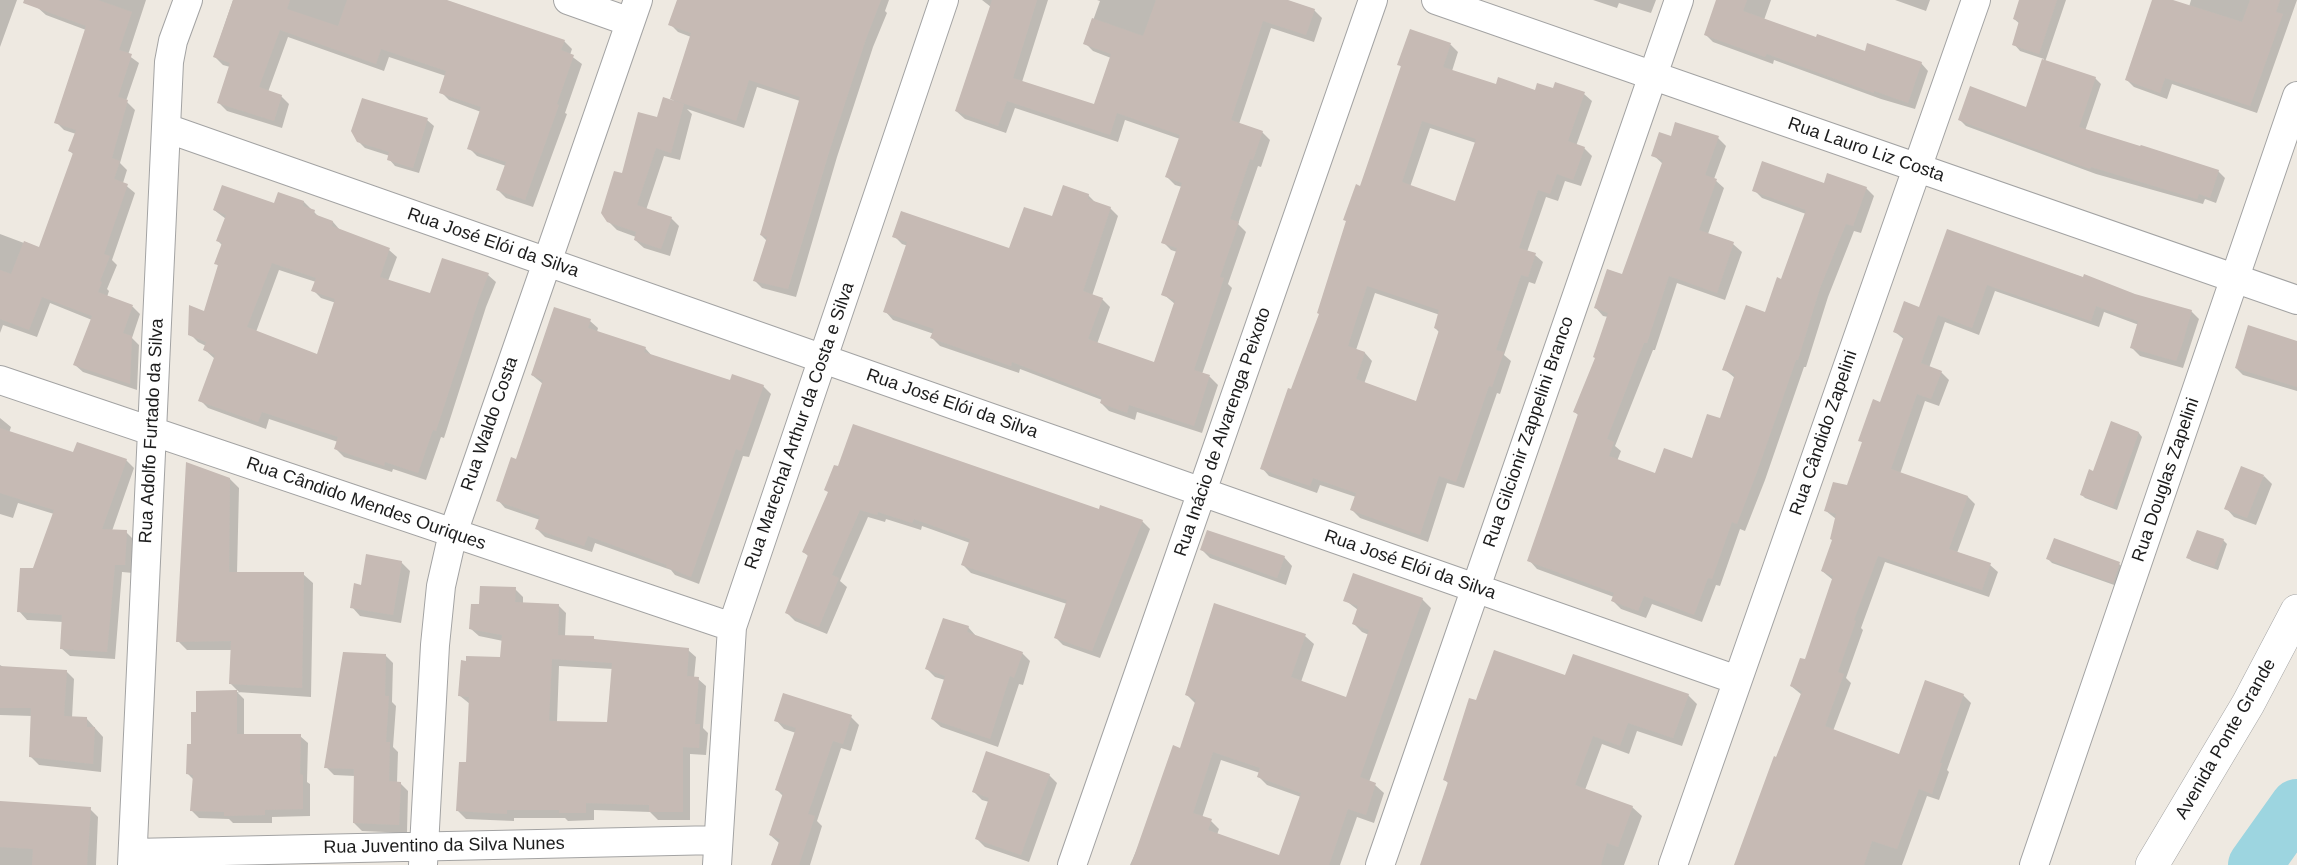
<!DOCTYPE html>
<meta charset="utf-8">
<style>
body{margin:0}
canvas{display:block;background:#eee9e1}
</style>
<canvas width="2297" height="865"></canvas>
<script>
const ctx = document.querySelector('canvas').getContext('2d');
ctx.lineJoin = 'round';
function fill(path, color) { ctx.fillStyle = color; ctx.fill(path, 'evenodd'); }
const shape = rows => new Path2D(rows.map(r => 'M' + r).join(''));
function strokePath(path, color, width, dash) { ctx.strokeStyle = color; ctx.lineWidth = width; ctx.lineCap = dash ? 'butt' : 'round'; ctx.setLineDash(dash || []); ctx.stroke(path); }
function label(font, color, halo, rows, align = 'center') {
  ctx.font = font + ' Arial,sans-serif'; ctx.lineWidth = 5; ctx.setLineDash([]); ctx.textBaseline = 'middle'; ctx.strokeStyle = halo; ctx.fillStyle = color; for (const [text, x, y, turn = 0] of rows) {
    ctx.save(); ctx.translate(x, y); ctx.rotate((+turn || 0) * Math.PI / 180); ctx.textAlign = isNaN(turn) ? turn : align; if (halo) ctx.strokeText(text, 0, 0); ctx.fillText(text, 0, 0); ctx.restore();
  }
}
const shadow = shape([
 [0,0,17,0,0,47],
 [39,0,146,0,128,55,139,63,126,101,135,110,120,163,127,170,123,183,135,193,112,260,117,265,107,289,109,291,107,297,133,307,140,314,132,338,139,345,137,390,83,372,75,365,92,320,50,303,37,337,3,325,0,333,0,234,40,249,74,155,70,151,76,134,64,130,56,122,86,30,46,15,38,8],
 [233,0,442,0,564,41,572,49,570,55,582,64,565,113,567,114,533,207,506,198,498,190,506,166,477,156,469,148,481,112,449,100,441,92,446,76,389,57,384,71,288,37,268,92,281,96,289,104,282,128,227,111,219,103,230,67,223,65,214,56],
 [690,0,889,0,885,11,887,13,873,47,837,157,796,297,762,288,754,280,767,241,761,235,800,101,757,87,744,128,687,109,692,114,680,160,664,156,646,210,671,218,679,226,670,256,644,248,635,240,636,237,617,230,608,221,623,175,658,119,677,104,672,99,691,37,678,32,670,24],
 [982,0,1048,0,1022,82,1095,106,1111,58,1093,51,1085,43,1100,1,1097,0,1284,0,1314,10,1322,18,1314,42,1271,28,1239,124,1262,132,1270,140,1261,167,1258,166,1238,224,1246,232,1228,284,1232,288,1202,374,1210,377,1218,385,1202,433,1137,412,1135,420,1109,411,1101,403,1102,400,1020,369,1019,373,940,346,932,338,934,334,893,320,885,311,908,246,902,244,894,236,1010,250,1088,195,1097,204,1110,208,1118,216,1092,296,1102,299,1110,307,1097,344,1155,364,1175,304,1163,294,1177,252,1171,250,1163,242,1182,187,1175,185,1167,177,1180,139,1125,120,1118,142,1015,108,1006,133,965,119,956,111,991,7],
 [1593,0,1656,0,1651,13,1619,3,1617,8],
 [1717,0,1771,0,1764,20,1817,39,1866,53,1921,63,1928,71,1915,109,1881,99,1774,60,1773,64,1713,42,1705,34],
 [1895,0,1930,0,1926,11],
 [2021,0,2066,0,2045,62,2095,78,2101,84,2085,131,2218,171,2225,178,2216,203,2205,199,2203,204,2096,174,1966,126,1960,120,2027,109,2044,59,2020,51,2014,44,2020,24,2014,19],
 [2154,0,2168,0,2189,7,2191,0,2297,0,2257,113,2172,84,2167,99,2134,87,2127,80],
 [1410,31,1451,45,1458,52,1452,71,1497,86,1536,92,1554,90,1584,94,1592,101,1576,146,1584,148,1592,156,1581,186,1565,181,1558,201,1546,197,1527,252,1535,255,1543,262,1535,284,1529,282,1504,355,1511,361,1500,394,1497,393,1464,488,1447,483,1428,542,1360,518,1352,510,1356,497,1320,485,1317,493,1269,476,1262,468,1320,314,1402,68,1399,64],
 [1430,128,1476,143,1456,203,1410,187],
 [1375,293,1440,315,1435,328,1440,333,1416,403,1364,384,1372,361,1365,353,1356,350],
 [427,120,434,126,419,173,395,166,389,159,390,156,365,148,358,141],
 [1672,138,1718,138,1726,146,1714,179,1724,188,1708,234,1733,244,1742,252,1725,300,1677,283,1655,350,1653,350,1615,446,1621,451,1617,461,1656,475,1693,460,1721,420,1735,378,1724,369,1766,314,1782,281,1806,214,1762,198,1754,190,1825,185,1866,188,1874,196,1861,233,1854,231,1828,297,1806,367,1804,367,1765,480,1745,531,1740,529,1720,586,1716,585,1702,622,1652,604,1646,618,1621,609,1613,601,1614,597,1537,569,1529,560,1579,416,1575,412,1596,358,1608,317,1603,316,1595,307,1623,276,1663,164,1653,155],
 [304,202,320,218,333,222,340,230,389,250,397,257,388,281,431,294,443,260,488,275,496,282,486,307,444,438,441,437,426,480,393,469,392,472,344,457,336,449,338,442,269,419,266,429,208,408,200,400,215,359,205,350,206,346,198,342,190,334,205,313,219,267,216,263,223,246,218,241,226,219,214,210],
 [279,270,316,282,313,290,321,298,336,303,318,356,256,332],
 [1948,231,2134,295,2191,311,2199,319,2183,368,2140,356,2132,348,2139,325,2104,312,2099,327,1995,291,1979,335,1945,322,1929,368,1941,372,1949,380,1939,406,1925,401,1900,474,1968,497,1975,504,1957,553,1990,565,1998,572,1989,597,1885,562,1861,628,1863,630,1846,678,1851,683,1833,731,1900,756,1963,695,1971,703,1947,770,1949,772,1939,800,1927,796,1902,865,1736,865,1802,695,1791,686,1806,661,1833,580,1822,571,1833,541,1836,519,1826,511,1848,487,1863,443,1860,440,1881,404,1905,340,1895,332,1920,309],
 [590,321,598,328,597,332,645,348,653,357,731,382,763,386,771,394,749,457,743,456,699,584,675,575,671,570,595,543,592,552,545,537,537,529,540,520,505,508,498,500,517,461,543,384,532,375],
 [2297,360,2297,391,2243,375,2236,368],
 [0,418,11,427,9,433,74,454,126,460,134,468,112,531,126,532,134,540,133,573,122,572,115,659,70,656,61,648,63,622,27,620,19,611,54,514,18,503,13,518,0,514],
 [2112,423,2139,433,2142,437,2117,510,2085,498,2081,494,2094,473],
 [2264,476,2272,484,2256,525,2234,517,2226,508],
 [230,479,239,488,237,574,303,574,313,583,311,697,237,692,244,699,244,736,300,736,308,743,307,782,310,784,310,816,272,817,272,823,233,823,229,819,199,818,191,810,194,780,188,774,198,713,197,693,239,692,230,683,232,650,187,650,178,641],
 [829,493,1100,511,1142,521,1150,529,1100,658,1063,645,1055,637,1067,604,971,573,963,565,970,543,922,526,921,530,886,519,885,522,868,517,840,581,847,587,827,634,795,621,787,613,809,557,804,552],
 [2223,540,2227,544,2218,570,2192,561,2188,558],
 [1202,550,1284,557,1292,566,1286,585,1210,558],
 [2048,559,2119,564,2123,567,2117,586,2052,563],
 [401,562,410,571,401,623,360,616,352,607,362,587],
 [515,589,523,597,523,604,558,605,566,613,565,636,593,638,597,641,688,650,696,657,694,678,698,679,706,686,703,728,708,733,706,755,690,754,690,820,658,820,650,812,594,810,594,820,568,821,565,818,514,818,514,821,466,819,458,811,468,764,470,704,460,696,502,658,503,641,479,636,471,629,481,606],
 [559,666,613,669,608,723,557,722],
 [1422,599,1431,608,1369,782,1375,785,1384,793,1374,823,1357,817,1340,865,1130,865,1181,750,1196,704,1187,695,1305,636,1314,644,1301,682,1347,699,1369,635,1362,632,1354,624,1358,610,1345,600],
 [1221,760,1260,773,1259,777,1267,785,1301,797,1280,856,1217,835,1219,829,1211,821,1202,818],
 [968,627,976,636,1022,653,1030,661,1023,685,1019,684,998,747,941,727,932,719,945,680,935,677,927,669],
 [385,655,393,663,392,702,396,706,393,747,398,752,397,783,400,783,408,791,407,833,362,831,354,823,355,776,334,775,326,767],
 [0,665,5,668,66,671,74,679,72,718,87,719,103,737,101,772,39,765,31,757,32,716,0,715],
 [1566,676,1688,695,1697,704,1682,746,1637,731,1629,754,1602,744,1585,790,1632,807,1642,816,1624,865,1421,865,1449,784,1445,780,1477,702],
 [851,717,859,725,851,751,841,748,817,821,822,826,810,865,772,865,779,843,770,835,783,796,777,790,796,733,784,729,776,720],
 [1049,775,1057,783,1029,862,985,847,976,838,989,802,982,800,973,791],
 [0,802,90,809,98,817,96,865,0,865]
]);
const river = shape([
 [2255,865,2297,806]
]);
const building = shape([
 [24,0,98,0,132,12,119,50,132,54,118,97,128,100,112,158,120,161,114,179,128,184,104,254,110,256,100,281,102,282,98,292,133,305,123,333,132,336,130,384,73,365,92,316,42,297,29,330,0,319,0,270,11,274,24,241,39,247,73,153,68,151,76,130,54,123,86,26,23,3],
 [233,0,290,0,287,9,338,26,347,0,447,0,565,40,561,50,574,55,557,104,559,105,525,200,496,190,506,162,467,149,481,107,439,93,446,71,381,49,376,64,280,30,259,87,282,95,274,121,217,103,230,63,213,57],
 [677,0,881,0,866,39,830,149,788,289,753,281,767,237,760,235,800,97,749,80,736,121,670,99,691,33,668,25],
 [992,0,1037,0,1013,78,1094,104,1111,54,1083,44,1092,18,1143,36,1156,0,1288,0,1315,9,1306,35,1263,21,1231,120,1263,131,1253,160,1250,159,1230,219,1239,222,1220,277,1224,278,1194,370,1210,375,1194,426,1129,405,1127,413,1100,403,1102,397,1012,362,1011,366,930,338,934,329,883,312,907,242,892,237,901,211,1009,248,1024,207,1052,216,1063,185,1089,194,1088,199,1111,207,1083,291,1103,298,1088,339,1154,362,1175,300,1161,295,1177,248,1161,243,1182,183,1165,177,1180,135,1117,113,1110,135,1007,101,998,126,955,111],
 [1716,0,1747,0,1743,11,1816,37,1817,34,1865,51,1867,43,1922,62,1908,103,1874,91,1874,93,1767,54,1765,57,1704,35],
 [2019,0,2057,0,2039,54,2012,45,2019,21,2013,19],
 [2152,0,2173,0,2242,22,2250,0,2280,0,2276,12,2283,14,2250,106,2165,78,2160,93,2125,80],
 [1410,29,1451,43,1443,67,1496,84,1498,77,1535,90,1537,83,1553,88,1555,82,1585,92,1568,141,1585,147,1573,180,1557,174,1550,194,1538,190,1519,248,1536,253,1528,277,1521,275,1496,350,1504,352,1492,387,1489,386,1456,482,1439,476,1420,535,1350,510,1356,493,1313,478,1310,486,1260,469,1288,388,1291,389,1319,314,1317,313,1346,221,1343,220,1356,184,1360,186,1401,66,1397,65],
 [1422,121,1476,139,1455,201,1402,182],
 [1367,286,1439,310,1434,328,1439,330,1416,401,1356,379,1365,352,1348,346],
 [2042,59,2096,77,2079,127,2140,146,2141,145,2219,170,2210,198,2199,194,2197,199,2091,167,2090,169,1958,120,1970,86,2026,107],
 [663,97,684,104,671,153,656,148,637,205,672,217,661,249,634,240,636,232,607,222,601,213,614,171,622,173,638,112,657,117],
 [362,98,428,118,413,168,387,160,389,152,357,142,351,131],
 [1675,122,1719,136,1705,175,1717,179,1699,230,1734,242,1717,293,1669,276,1647,343,1644,343,1607,439,1614,442,1609,456,1655,473,1664,448,1692,458,1707,414,1720,418,1735,374,1722,370,1746,305,1765,312,1777,277,1781,279,1806,210,1752,191,1762,161,1824,183,1827,173,1867,187,1853,226,1846,224,1820,288,1798,360,1796,360,1757,472,1737,524,1732,522,1712,579,1708,578,1694,615,1644,596,1638,611,1611,601,1614,593,1527,561,1578,414,1573,412,1595,358,1593,357,1608,313,1594,308,1607,269,1622,274,1663,160,1651,156,1659,132,1671,136],
 [222,185,274,203,278,192,304,201,303,206,315,210,314,214,333,221,332,226,390,248,380,277,430,293,442,258,489,273,479,299,436,431,433,430,418,473,385,462,384,466,334,449,338,437,262,412,258,422,198,401,215,355,203,350,206,342,188,335,189,305,204,311,218,265,214,264,222,243,216,241,226,215,213,210],
 [272,263,316,278,311,291,335,299,317,354,247,327],
 [1947,229,2083,277,2084,274,2135,294,2192,310,2183,342,2176,361,2130,348,2138,321,2096,306,2091,321,1987,285,1972,328,1938,315,1921,363,1942,371,1931,399,1917,394,1891,469,1968,496,1949,549,1991,563,1982,590,1878,556,1854,620,1856,621,1838,672,1844,674,1825,726,1899,754,1925,680,1964,694,1940,763,1942,763,1932,794,1919,789,1897,849,1872,841,1864,865,1734,865,1774,756,1776,757,1802,691,1790,686,1800,658,1805,659,1833,576,1821,571,1832,540,1830,539,1836,514,1824,511,1833,482,1847,485,1862,442,1858,441,1873,399,1880,402,1904,336,1893,332,1904,301,1919,307],
 [554,307,591,319,588,328,646,347,644,352,730,380,732,374,764,385,741,451,736,449,691,577,666,567,667,565,588,536,584,546,535,529,540,516,496,501,511,457,516,459,543,380,531,375],
 [2248,325,2297,341,2297,387,2235,368],
 [2111,421,2139,432,2113,507,2080,495,2089,469,2093,471],
 [853,424,1099,509,1100,505,1143,520,1092,651,1054,638,1067,600,961,565,970,539,914,519,912,523,878,512,877,515,860,510,832,575,839,578,819,627,785,613,808,555,802,552,828,492,824,490,834,465,838,466],
 [0,428,73,452,77,442,127,459,102,529,127,530,125,565,115,565,107,652,60,649,62,615,17,612,20,568,33,568,54,510,0,493],
 [186,462,230,478,229,572,304,572,302,688,229,684,231,641,176,642],
 [2241,466,2264,475,2247,518,2224,509],
 [1207,530,1285,556,1277,578,1200,550],
 [2197,530,2224,539,2214,567,2186,558],
 [2054,538,2120,562,2113,583,2046,559],
 [366,554,402,561,393,615,350,608,354,583,361,585],
 [1353,573,1423,598,1360,777,1376,783,1366,815,1348,809,1329,865,1131,865,1173,745,1180,748,1196,699,1185,695,1214,603,1306,634,1291,677,1346,697,1369,630,1352,624,1358,606,1343,601],
 [1213,752,1260,768,1257,777,1301,793,1279,855,1208,830,1212,819,1193,813],
 [480,586,516,587,515,602,559,604,558,635,594,636,594,639,689,648,687,676,699,677,695,724,700,724,699,748,683,747,683,812,649,812,649,805,586,803,586,813,559,813,559,810,507,810,507,814,456,811,459,762,466,762,469,697,458,696,461,660,466,661,466,656,500,657,502,635,469,629,471,604,479,604],
 [552,659,612,663,607,722,549,721],
 [943,618,969,626,967,632,1023,652,1014,678,1010,676,990,739,931,719,945,676,925,669],
 [1494,650,1565,675,1573,654,1689,694,1673,738,1628,723,1620,746,1593,736,1575,785,1633,806,1618,847,1607,843,1601,865,1420,865,1448,782,1443,780,1469,698,1476,700],
 [343,652,386,654,385,696,389,696,386,742,390,742,389,781,401,782,399,825,353,823,354,769,324,768],
 [0,666,67,670,64,716,87,717,87,727,95,727,93,764,29,757,31,708,0,708],
 [237,690,237,734,301,734,300,774,303,775,303,809,265,810,265,815,224,816,224,812,190,811,193,775,186,774,187,744,191,744,191,712,196,712,196,691],
 [783,693,852,715,843,744,833,741,808,814,815,816,799,865,771,865,780,839,769,835,783,793,775,790,796,728,774,721],
 [986,751,1050,774,1021,855,975,839,989,798,972,792],
 [0,801,91,807,87,865,32,865,33,849,0,847]
]);
const minor = shape([
 [568,0,630,22],
 [1436,0,2297,300],
 [166,128,1737,680],
 [0,380,732,627],
 [133,853,718,840],
 [132,865,169,62,173,41,188,0],
 [423,865,435,645,441,586,453,533,638,0],
 [717,865,732,627,944,0],
 [1072,865,1373,0],
 [1380,865,1679,0],
 [1673,865,1976,0],
 [2034,865,2297,96]
]);
const tertiary = shape([
 [2152,865,2248,704,2297,611]
]);
const streetNames = [
 ["Rua Lauro Liz Costa",1866,150,19],
 ["Rua José Elói da Silva",493,243,19],
 ["Rua José Elói da Silva",952,404,19],
 ["Rua Waldo Costa",490,424,-71],
 ["Rua Marechal Arthur da Costa e Silva",800,426,-71],
 ["Rua Adolfo Furtado da Silva",152,431,-87],
 ["Rua Inácio de Alvarenga Peixoto",1223,432,-71],
 ["Rua Gilcionir Zappelini Branco",1529,432,-71],
 ["Rua Cândido Zapelini",1824,433,-71],
 ["Rua Douglas Zapelini",2166,480,-71],
 ["Rua Cândido Mendes Ouriques",366,504,19],
 ["Rua José Elói da Silva",1410,565,19],
 ["Avenida Ponte Grande",2226,739,-60],
 ["Rua Juventino da Silva Nunes",444,846,-1]
];
fill(shadow, '#0003');
strokePath(river, '#9dd5e0', 54);
fill(building, '#c6bab4');
strokePath(minor, '#a3a3a3', 30);
strokePath(tertiary, '#a3a3a3', 34);
strokePath(minor, '#fff', 28);
strokePath(tertiary, '#fff', 33);
label('18px', '#1c1c1c', '#fff', streetNames);
</script>
